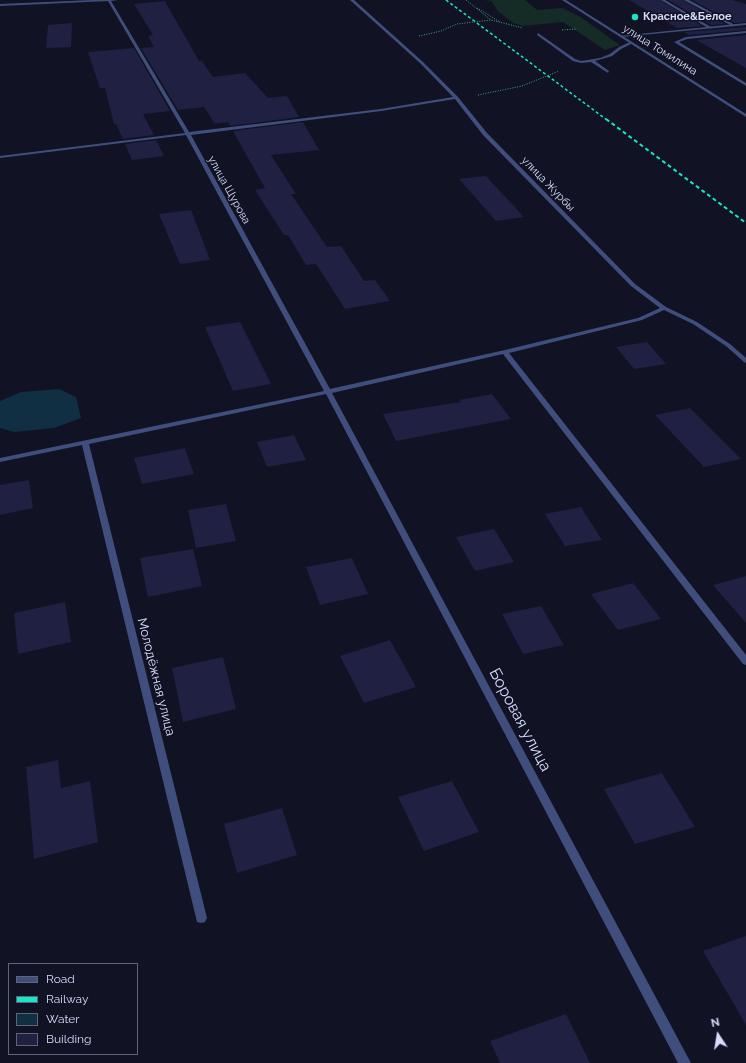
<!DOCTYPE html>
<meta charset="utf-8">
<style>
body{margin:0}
#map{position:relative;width:746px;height:1063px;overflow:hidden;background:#111223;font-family:Raleway,sans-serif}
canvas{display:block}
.legend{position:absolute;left:8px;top:963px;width:130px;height:92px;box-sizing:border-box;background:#111223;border:1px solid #606379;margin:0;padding:5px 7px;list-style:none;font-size:12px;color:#d7dcfb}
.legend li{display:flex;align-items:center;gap:8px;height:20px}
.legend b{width:20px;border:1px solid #606379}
.north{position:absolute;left:698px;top:1015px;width:40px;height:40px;-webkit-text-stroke:3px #111223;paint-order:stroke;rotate:348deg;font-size:11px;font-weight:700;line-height:16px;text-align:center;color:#d7dcfb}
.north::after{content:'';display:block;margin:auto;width:14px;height:18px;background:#d7dcfb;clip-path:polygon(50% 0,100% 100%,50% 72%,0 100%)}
</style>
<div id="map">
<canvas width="746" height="1063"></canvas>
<ul class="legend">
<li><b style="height:5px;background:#404e7e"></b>Road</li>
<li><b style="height:5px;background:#17e7c7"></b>Railway</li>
<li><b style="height:11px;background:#112f42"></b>Water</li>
<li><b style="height:11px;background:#1f2042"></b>Building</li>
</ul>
<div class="north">N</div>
</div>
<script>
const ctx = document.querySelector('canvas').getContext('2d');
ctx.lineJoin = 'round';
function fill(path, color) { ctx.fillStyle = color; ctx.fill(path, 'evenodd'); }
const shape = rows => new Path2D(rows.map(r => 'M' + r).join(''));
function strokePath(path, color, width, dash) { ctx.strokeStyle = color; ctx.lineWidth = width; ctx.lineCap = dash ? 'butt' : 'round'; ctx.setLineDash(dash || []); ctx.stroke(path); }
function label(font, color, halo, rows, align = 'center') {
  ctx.font = font + ' Raleway,sans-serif'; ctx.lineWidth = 3; ctx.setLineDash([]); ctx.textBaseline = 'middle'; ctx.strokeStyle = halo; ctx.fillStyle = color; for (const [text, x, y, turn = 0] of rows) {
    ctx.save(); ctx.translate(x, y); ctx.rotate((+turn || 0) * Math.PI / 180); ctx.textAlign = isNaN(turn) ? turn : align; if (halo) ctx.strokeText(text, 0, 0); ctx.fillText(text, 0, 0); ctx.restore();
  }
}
const green = shape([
 [484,0,525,0,537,10,562,8,579,16,620,45,605,50,563,22,523,26,513,23,498,11,491,1]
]);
const water = shape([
 [59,389,76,397,81,418,54,428,14,432,0,428,0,401,21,392]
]);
const building = shape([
 [629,0,660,0,702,26,677,28],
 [668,0,683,0,725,24,711,25],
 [692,0,732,0,746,4,746,22,734,23],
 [165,1,199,61,202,61,213,77,245,73,268,98,287,96,299,117,230,126,228,122,215,124,204,107,178,110,141,48,154,47,148,36,153,35,134,4],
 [72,23,71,47,46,48,48,25],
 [746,27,746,30,689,35,684,32],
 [746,35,746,68,696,40],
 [134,48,170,111,143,114,154,135,123,139,116,124,114,124,105,88,100,88,88,52],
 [303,122,319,150,271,155,296,194,291,194,327,247,341,246,364,281,375,280,390,301,345,309,316,264,306,265,288,235,284,235,255,190,265,188,233,131],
 [156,140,164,156,132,160,125,144],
 [486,176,524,217,496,221,459,179],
 [191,210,210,260,180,264,159,214],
 [240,322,271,384,233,391,205,327],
 [647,342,666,364,634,369,616,347],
 [492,394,511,419,396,441,383,414,461,402,459,400],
 [690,408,741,459,704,467,655,415],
 [294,435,306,460,267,467,257,442],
 [185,448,194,474,142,484,134,458],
 [29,480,33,508,0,515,0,485],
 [226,504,236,541,196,548,188,510],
 [581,507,602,540,565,546,545,514],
 [494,529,514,562,475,571,456,537],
 [193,549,202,586,148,597,140,558],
 [352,558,368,594,320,605,306,567],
 [746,576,746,623,713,585],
 [633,583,661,619,618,630,591,594],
 [65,602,71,642,18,654,14,613],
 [541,606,564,645,523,654,502,614],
 [390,640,416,687,364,703,340,656],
 [223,657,236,709,183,722,172,668],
 [58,760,61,788,90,781,98,842,34,859,26,767],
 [662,773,695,827,635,844,604,789],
 [452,781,479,832,424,851,398,797],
 [282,808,297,855,237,873,224,824],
 [746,936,746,1025,703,951],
 [566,1014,590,1063,500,1063,490,1041]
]);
const path = shape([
 [466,0,491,20,523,28],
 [477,8,500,22],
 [562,30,577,29],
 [419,36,441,31,457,24,491,20],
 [478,95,522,86,559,71]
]);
const service = shape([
 [661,0,665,0,711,27,708,28,661,0],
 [684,0,689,0,735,25,732,26,684,0],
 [746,31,746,33,687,39,679,42,746,83,746,86,674,42,686,37,746,31],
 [538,33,575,59,581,61,600,58,610,54,619,47,630,42,633,43,621,49,612,56,595,61,609,71,608,73,591,62,581,63,573,61,537,35,538,33]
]);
const minor = shape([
 [92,0,118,0,111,1,189,132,381,109,453,97,421,64,350,0,354,0,423,62,458,97,487,133,635,284,666,307,697,322,730,344,746,358,746,363,744,362,726,346,693,324,664,310,642,320,509,353,746,655,746,665,743,664,503,354,332,393,691,1063,678,1063,326,394,89,444,207,918,205,922,201,923,197,922,82,445,0,462,0,458,324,391,186,135,0,158,0,156,185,133,108,1,0,6,0,4,92,0],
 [455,99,483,135,631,286,660,308,638,318,505,350,330,389,191,135,381,111,455,99],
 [746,23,746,25,621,37,619,36,746,23]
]);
const tertiary = shape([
 [562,0,566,0,746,114,746,117,562,0]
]);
const railFar1 = shape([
 [446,0,607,120]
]);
const rail = shape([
 [606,119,746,223]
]);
const markers = [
 [635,17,4,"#17e7c7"]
];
const farPoinames = [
 ["Красное&Белое",643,17]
];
const farStreetnames = [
 ["улица Томилина",660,50,32],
 ["улица Журбы",548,184,46],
 ["улица Щурова",229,190,61]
];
const streetNames = [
 ["Молодёжная улица",156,677,76]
];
const nearStreetnames = [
 ["Боровая улица",520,720,62]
];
fill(green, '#142c25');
fill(water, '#112f42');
fill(building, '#1f2042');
strokePath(path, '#3bab87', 1, [1, 1.5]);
fill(service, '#404e7e');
fill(minor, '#404e7e');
fill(tertiary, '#404e7e');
strokePath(railFar1, '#17e7c7', 1.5, [3, 2.5]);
strokePath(rail, '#17e7c7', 2, [4, 3]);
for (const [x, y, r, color] of markers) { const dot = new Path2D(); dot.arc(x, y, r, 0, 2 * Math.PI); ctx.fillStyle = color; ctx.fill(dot); strokePath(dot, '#111223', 1.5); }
label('bold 11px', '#d7dcfb', '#111223', farPoinames, 'left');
label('11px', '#d7dcfb', '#111223', farStreetnames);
label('13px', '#d7dcfb', '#111223', streetNames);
label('16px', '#d7dcfb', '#111223', nearStreetnames);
</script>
